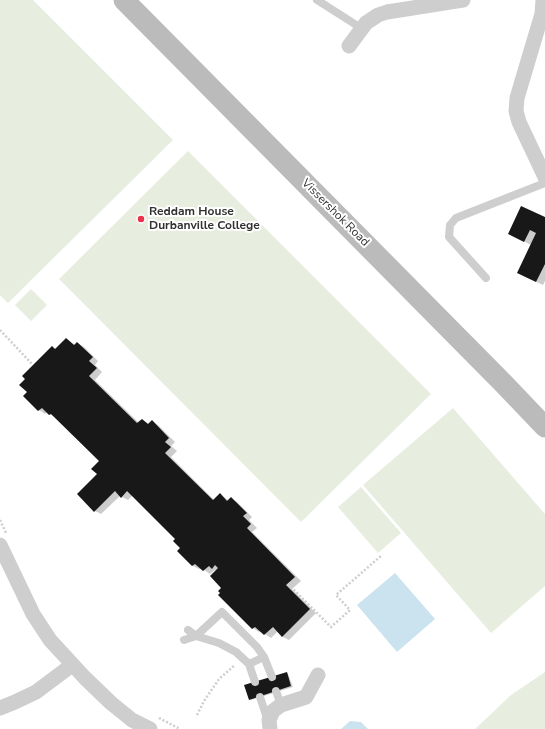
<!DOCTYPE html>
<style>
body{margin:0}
canvas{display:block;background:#fff}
</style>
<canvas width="545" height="729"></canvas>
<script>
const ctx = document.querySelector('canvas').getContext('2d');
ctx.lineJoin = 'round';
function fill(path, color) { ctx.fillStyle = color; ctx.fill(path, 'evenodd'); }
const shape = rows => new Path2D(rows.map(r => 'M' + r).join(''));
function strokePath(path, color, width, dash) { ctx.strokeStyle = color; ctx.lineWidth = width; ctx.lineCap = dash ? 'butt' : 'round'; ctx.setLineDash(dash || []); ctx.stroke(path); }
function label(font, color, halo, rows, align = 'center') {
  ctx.font = font + ' "Nunito Sans",sans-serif'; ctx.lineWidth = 4; ctx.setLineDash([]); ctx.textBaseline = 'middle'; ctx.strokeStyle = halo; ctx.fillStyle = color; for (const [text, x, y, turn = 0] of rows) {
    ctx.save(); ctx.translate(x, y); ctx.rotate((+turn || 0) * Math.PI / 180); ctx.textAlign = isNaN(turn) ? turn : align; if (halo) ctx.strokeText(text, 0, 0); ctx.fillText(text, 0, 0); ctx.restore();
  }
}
const green = shape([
 [0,0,33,0,173,140,8,303,0,295],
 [188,151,431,394,301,522,59,279],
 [31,289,47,305,31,321,15,305],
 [453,408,545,514,545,586,491,633,363,485],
 [361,487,401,533,378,553,338,507],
 [545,672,545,729,475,729,511,695]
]);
const water = shape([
 [395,573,435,619,397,652,357,605],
 [350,721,361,722,368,729,341,729]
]);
const shadow = shape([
 [545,219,545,281,543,285,524,276,531,245,515,237],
 [67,339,75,345,77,343,84,347,98,361,95,365,102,372,95,380,139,423,142,420,149,424,152,421,158,425,175,442,171,446,177,451,171,457,214,500,220,494,229,501,231,499,237,502,252,517,249,520,257,528,252,532,301,581,292,589,316,613,289,640,283,637,278,631,271,638,260,631,259,632,253,628,222,588,217,571,215,570,210,574,201,568,199,569,193,566,178,551,181,548,176,539,133,495,128,500,120,496,101,514,95,511,100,461,56,418,47,412,45,414,39,410,28,392,52,347,56,349],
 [287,673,288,674,293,687,251,700,250,699]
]);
const building = shape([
 [521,206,545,217,545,264,536,282,517,273,536,233,530,230,524,242,508,234],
 [66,338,74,345,77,342,93,357,89,361,97,368,89,376,137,423,142,419,148,424,152,420,169,438,165,442,171,447,165,453,213,500,220,493,227,501,231,497,247,513,243,516,251,524,247,528,295,577,286,585,310,609,282,637,273,627,264,635,255,627,252,629,218,595,220,593,218,591,221,588,210,576,218,568,215,565,212,569,209,566,203,571,195,564,192,566,177,551,180,548,173,541,175,539,127,491,121,498,115,491,94,512,77,494,97,474,91,469,99,461,51,414,49,415,42,408,38,411,23,396,27,392,19,385,25,379,22,376,52,346,55,349],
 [287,672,291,686,249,700,244,685]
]);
const path = shape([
 [0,330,32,364],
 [0,520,6,533],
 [288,584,331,627,350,610,336,595,381,556],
 [197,715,204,701,219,679,235,665],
 [159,718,180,729]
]);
const service = shape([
 [317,0,361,28],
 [486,278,449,237,450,225,456,218,545,183],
 [188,630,196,636,219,643,236,652,249,664,255,682],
 [184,640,196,636,222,612,257,647,264,657,272,677],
 [249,664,264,657],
 [276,691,281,705],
 [260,697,268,721]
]);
const minor = shape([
 [543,0,542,14,517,98,516,111,519,122,545,177],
 [349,46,366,23,378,15,387,12,463,0],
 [0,545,33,614,50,640,85,678,111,703,132,720,150,729],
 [0,708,15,702,36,692,72,665],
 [270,729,269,720,273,711,281,705,306,697,318,675]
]);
const secondary = shape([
 [124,0,504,384,545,427]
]);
const markers = [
 [141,219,4,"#ea304c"]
];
const poiNames = [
 ["Reddam House",149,212],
 ["Durbanville College",149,226]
];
const streetNames = [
 ["Vissershok Road",335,213,45]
];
fill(green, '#e8eedf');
fill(water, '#cbe3ee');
fill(shadow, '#0003');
fill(building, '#181818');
strokePath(path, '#cecece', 2.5, [2, 2]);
strokePath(service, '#cecece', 8);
strokePath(minor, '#cecece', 15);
strokePath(secondary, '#bbb', 21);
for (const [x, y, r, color] of markers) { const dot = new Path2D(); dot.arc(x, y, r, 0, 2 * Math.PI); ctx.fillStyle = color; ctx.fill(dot); strokePath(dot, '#fff', 1.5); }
label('bold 12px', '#313131', '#fff', poiNames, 'left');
label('12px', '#313131', '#fff', streetNames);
</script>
